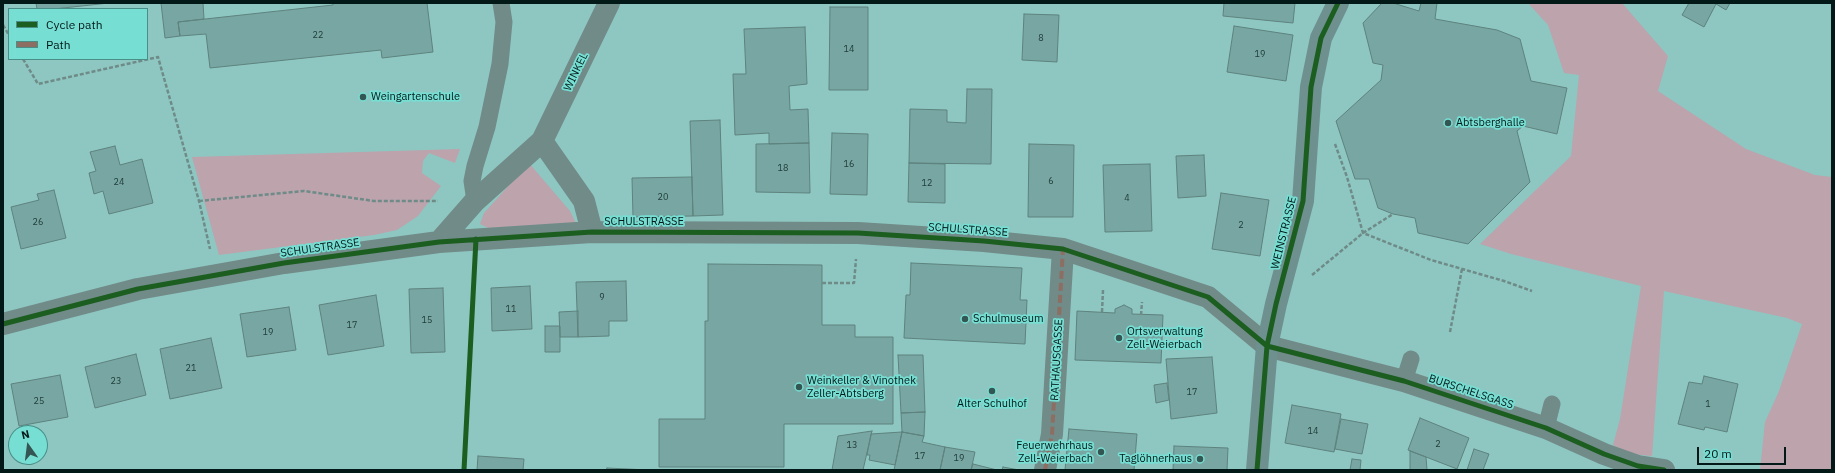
<!DOCTYPE html>
<meta charset="utf-8">
<style>
body{margin:0}
#map{position:relative;width:1835px;height:473px;overflow:hidden;background:#8ec7c1;font-family:"IBM Plex Sans",sans-serif}
canvas{display:block}
.frame{position:absolute;inset:0;border:4px solid #031917;pointer-events:none}
.legend{position:absolute;left:8px;top:8px;width:140px;height:52px;box-sizing:border-box;background:#77ded3;border:1px solid #498f88;margin:0;padding:5px 7px;list-style:none;font-size:12px;color:#031917}
.legend li{display:flex;align-items:center;gap:8px;height:20px}
.legend b{width:20px;border:1px solid #498f88}
.north{position:absolute;left:8px;top:425px;width:40px;height:40px;box-sizing:border-box;background:#77ded3;border:1px solid #498f88;border-radius:50%;rotate:346deg;font-size:11px;font-weight:700;line-height:16px;text-align:center;color:#031917}
.north::after{content:'';display:block;margin:auto;width:14px;height:18px;background:#345652;clip-path:polygon(50% 0,100% 100%,50% 72%,0 100%)}
.scale{position:absolute;left:1697px;top:447px;width:89px;height:18px;box-sizing:border-box;border:2px solid #031917;border-top:0;padding-left:5px;font-size:12px;line-height:14px;white-space:nowrap;color:#031917;-webkit-text-stroke:3px #77ded3;paint-order:stroke}
</style>
<div id="map">
<canvas width="1835" height="473"></canvas>
<div class="frame"></div>
<ul class="legend">
<li><b style="height:5px;background:#1b5e20"></b>Cycle path</li>
<li><b style="height:5px;background:#8d6e63"></b>Path</li>
</ul>
<div class="north">N</div>
<div class="scale">20 m</div>
</div>
<script>
const ctx = document.querySelector('canvas').getContext('2d');
ctx.lineJoin = 'round';
function fill(path, color) { ctx.fillStyle = color; ctx.fill(path, 'evenodd'); }
const shape = rows => new Path2D(rows.map(r => 'M' + r).join(''));
function strokePath(path, color, width, dash) { ctx.strokeStyle = color; ctx.lineWidth = width; ctx.lineCap = dash ? 'butt' : 'round'; ctx.setLineDash(dash || []); ctx.stroke(path); }
function label(font, color, halo, rows, align = 'center') {
  ctx.font = font + ' "IBM Plex Sans",sans-serif'; ctx.lineWidth = 3.5; ctx.setLineDash([]); ctx.textBaseline = 'middle'; ctx.strokeStyle = halo; ctx.fillStyle = color; for (const [text, x, y, turn = 0] of rows) {
    ctx.save(); ctx.translate(x, y); ctx.rotate((+turn || 0) * Math.PI / 180); ctx.textAlign = isNaN(turn) ? turn : align; if (halo) ctx.strokeText(text, 0, 0); ctx.fillText(text, 0, 0); ctx.restore();
  }
}
const green = shape([
 [1528,3,1622,3,1668,56,1658,91,1746,149,1815,175,1832,177,1832,470,1760,470,1765,422,1779,391,1802,324,1787,318,1664,291,1652,456,1631,454,1613,445,1620,419,1641,286,1511,254,1480,244,1571,156,1579,75,1564,73,1548,25],
 [460,149,455,163,429,153,423,161,422,173,441,186,418,216,397,230,374,235,219,255,192,157],
 [529,163,570,211,576,223,488,228,480,224,484,213]
]);
const building = shape([
 [36,3,109,3,54,9,37,9,36,3],
 [161,3,203,3,204,19,178,22,180,36,165,38,161,3],
 [333,3,427,3,433,52,382,58,381,50,210,68,206,34,180,36,178,22,333,5,333,3],
 [1224,3,1295,3,1293,23,1223,16,1224,3],
 [1382,3,1393,3,1419,11,1421,3,1437,3,1435,19,1497,30,1520,39,1531,81,1567,88,1557,134,1523,126,1517,131,1530,182,1468,244,1418,233,1415,218,1393,214,1378,208,1369,179,1355,179,1336,121,1381,80,1383,65,1373,63,1363,23,1382,3],
 [1689,3,1730,3,1726,10,1716,4,1704,27,1682,15,1689,3],
 [830,7,868,7,868,90,829,90,830,7],
 [1024,14,1059,15,1057,62,1022,60,1024,14],
 [1234,26,1293,35,1286,81,1227,72,1234,26],
 [805,27,807,84,789,86,790,110,808,109,809,143,769,144,769,133,735,135,733,74,746,74,744,29,805,27],
 [967,89,992,89,991,164,909,163,910,109,947,110,947,122,966,123,967,89],
 [720,120,723,215,693,216,690,121,720,120],
 [832,133,868,134,867,195,830,194,832,133],
 [809,143,810,193,756,192,756,144,809,143],
 [1029,144,1074,145,1073,217,1028,217,1029,144],
 [115,146,120,165,142,159,153,203,109,214,103,191,94,194,89,173,96,171,90,152,115,146],
 [1204,155,1206,196,1178,198,1176,156,1204,155],
 [909,163,945,164,945,203,908,202,909,163],
 [1150,164,1152,231,1105,232,1103,165,1150,164],
 [692,177,693,216,633,217,632,178,692,177],
 [54,190,66,238,21,249,11,207,39,200,37,194,54,190],
 [1221,193,1269,200,1260,256,1212,249,1221,193],
 [911,263,1022,268,1020,300,1027,300,1025,344,904,338,906,295,910,295,911,263],
 [708,264,822,265,822,325,855,325,855,337,893,337,893,424,784,424,784,467,659,467,659,419,705,419,705,321,708,321,708,264],
 [626,281,627,321,609,321,609,336,578,337,576,282,626,281],
 [530,286,532,329,492,331,491,288,530,286],
 [443,288,445,352,411,353,409,289,443,288],
 [376,295,384,346,328,355,319,305,376,295],
 [1124,305,1132,309,1132,314,1163,315,1161,363,1075,360,1077,311,1115,313,1115,309,1124,305],
 [289,307,296,350,247,357,240,314,289,307],
 [578,311,578,337,560,337,559,312,578,311],
 [545,326,560,326,560,352,545,352,545,326],
 [211,338,222,388,170,399,160,349,211,338],
 [136,354,146,395,95,408,85,367,136,354],
 [898,355,923,355,925,412,901,413,898,355],
 [1212,357,1217,413,1171,419,1166,359,1212,357],
 [60,375,68,417,19,426,11,384,60,375],
 [1704,376,1738,384,1727,432,1705,427,1704,430,1678,424,1689,382,1702,384,1704,376],
 [1167,383,1169,400,1156,403,1154,385,1167,383],
 [1292,405,1341,414,1334,452,1285,443,1292,405],
 [925,412,924,436,902,432,901,413,925,412],
 [1420,418,1469,438,1457,469,1408,450,1420,418],
 [1341,419,1368,424,1362,454,1335,449,1341,419],
 [1069,429,1137,434,1134,470,1065,470,1069,429],
 [872,431,863,470,832,470,838,436,872,431],
 [902,432,924,436,922,442,945,447,940,470,894,470,902,432],
 [902,432,895,465,869,460,870,455,867,455,871,434,902,432],
 [1174,446,1228,448,1227,470,1173,470,1174,446],
 [945,447,975,452,971,470,940,470,945,447],
 [1474,449,1489,454,1483,470,1467,470,1474,449],
 [1410,451,1426,457,1427,470,1410,470,1410,451],
 [478,456,524,459,523,470,477,470,478,456],
 [1352,459,1361,460,1360,470,1350,470,1352,459],
 [973,464,997,470,971,470,973,464],
 [1003,467,1019,470,1002,470,1003,467],
 [607,468,648,470,606,470,607,468]
]);
const path = shape([
 [3,25,9,35],
 [23,59,38,84,158,57,199,201,210,249],
 [1335,144,1347,177,1363,233,1431,260,1504,281,1532,291],
 [199,201,304,191,374,201,438,201],
 [1312,275,1363,233,1393,214],
 [822,283,854,283,856,259],
 [1102,312,1103,290],
 [1141,315,1142,302],
 [1450,332,1462,269]
]);
const lane = shape([
 [475,201,472,181,475,166,487,127,500,64,504,22,501,3],
 [1404,381,1411,359],
 [1546,428,1552,404]
]);
const street = shape([
 [542,141,584,201,592,232],
 [439,242,475,201,542,141,609,3],
 [3,324,138,289,284,263,439,242,592,232,858,233,984,241,1063,249,1208,297,1267,346,1404,381,1546,428,1604,454,1638,466,1664,470],
 [1045,470,1052,434,1063,249]
]);
const secondary = shape([
 [1257,470,1267,346,1276,304,1303,201,1311,87,1321,38,1338,3]
]);
const quiet = shape([
 [1045,470,1052,434,1063,249]
]);
const cycleway = shape([
 [3,324,138,289,284,263,439,242,592,232,858,233,984,241,1063,249,1208,297,1267,346,1404,381,1546,428,1604,454,1638,466,1664,470],
 [464,470,476,239],
 [1257,470,1267,346,1276,304,1303,201,1311,87,1321,38,1338,3]
]);
const markers = [
 [363,97,4,"#345652"],
 [1448,123,4,"#345652"],
 [965,319,4,"#345652"],
 [1119,338,4,"#345652"],
 [799,387,4,"#345652"],
 [992,391,4,"#345652"],
 [1101,452,4,"#345652"],
 [1200,459,4,"#345652"]
];
const numberNames = [
 ["22",318,35],
 ["8",1041,38],
 ["14",849,49],
 ["19",1260,54],
 ["16",849,164],
 ["18",783,168],
 ["6",1051,181],
 ["24",119,182],
 ["12",927,183],
 ["20",663,197],
 ["4",1127,198],
 ["26",38,222],
 ["2",1241,225],
 ["9",602,297],
 ["11",511,309],
 ["15",427,320],
 ["17",352,325],
 ["19",268,332],
 ["21",191,368],
 ["23",116,381],
 ["17",1192,392],
 ["25",39,401],
 ["1",1708,404],
 ["14",1313,431],
 ["2",1438,444],
 ["13",852,445],
 ["17",920,456],
 ["19",959,458]
];
const streetNames = [
 ["WINKEL",576,72,-64],
 ["SCHULSTRASSE",644,222],
 ["SCHULSTRASSE",968,230,4],
 ["WEINSTRASSE",1284,233,-76],
 ["SCHULSTRASSE",320,248,-8],
 ["RATHAUSGASSE",1057,360,-87],
 ["BURSCHELSGASS",1471,392,18]
];
const poiNames = [
 ["Weingartenschule",371,97],
 ["Abtsberghalle",1456,123],
 ["Schulmuseum",973,319],
 ["Ortsverwaltung",1127,332],
 ["Zell-Weierbach",1127,345],
 ["Weinkeller & Vinothek",807,381],
 ["Zeller-Abtsberg",807,394],
 ["Alter Schulhof",992,404,"center"],
 ["Feuerwehrhaus",1093,446,"right"],
 ["Zell-Weierbach",1093,459,"right"],
 ["Taglöhnerhaus",1192,459,"right"]
];
fill(green, '#bca3ac');
fill(building, '#78a6a2');
strokePath(building, '#5e827e', 1);
strokePath(path, '#6f8b88', 2.5, [4, 2]);
strokePath(lane, '#718b88', 17);
strokePath(street, '#718b88', 22);
strokePath(secondary, '#6e918f', 22);
strokePath(quiet, '#8d6e63', 4, [8, 4]);
strokePath(cycleway, '#1b5e20', 5);
for (const [x, y, r, color] of markers) { const dot = new Path2D(); dot.arc(x, y, r, 0, 2 * Math.PI); ctx.fillStyle = color; ctx.fill(dot); strokePath(dot, '#77ded3', 1.5); }
label('9px', '#203c3a', null, numberNames);
label('11px', '#031917', '#77ded3', streetNames);
label('11px', '#031917', '#77ded3', poiNames, 'left');
</script>
